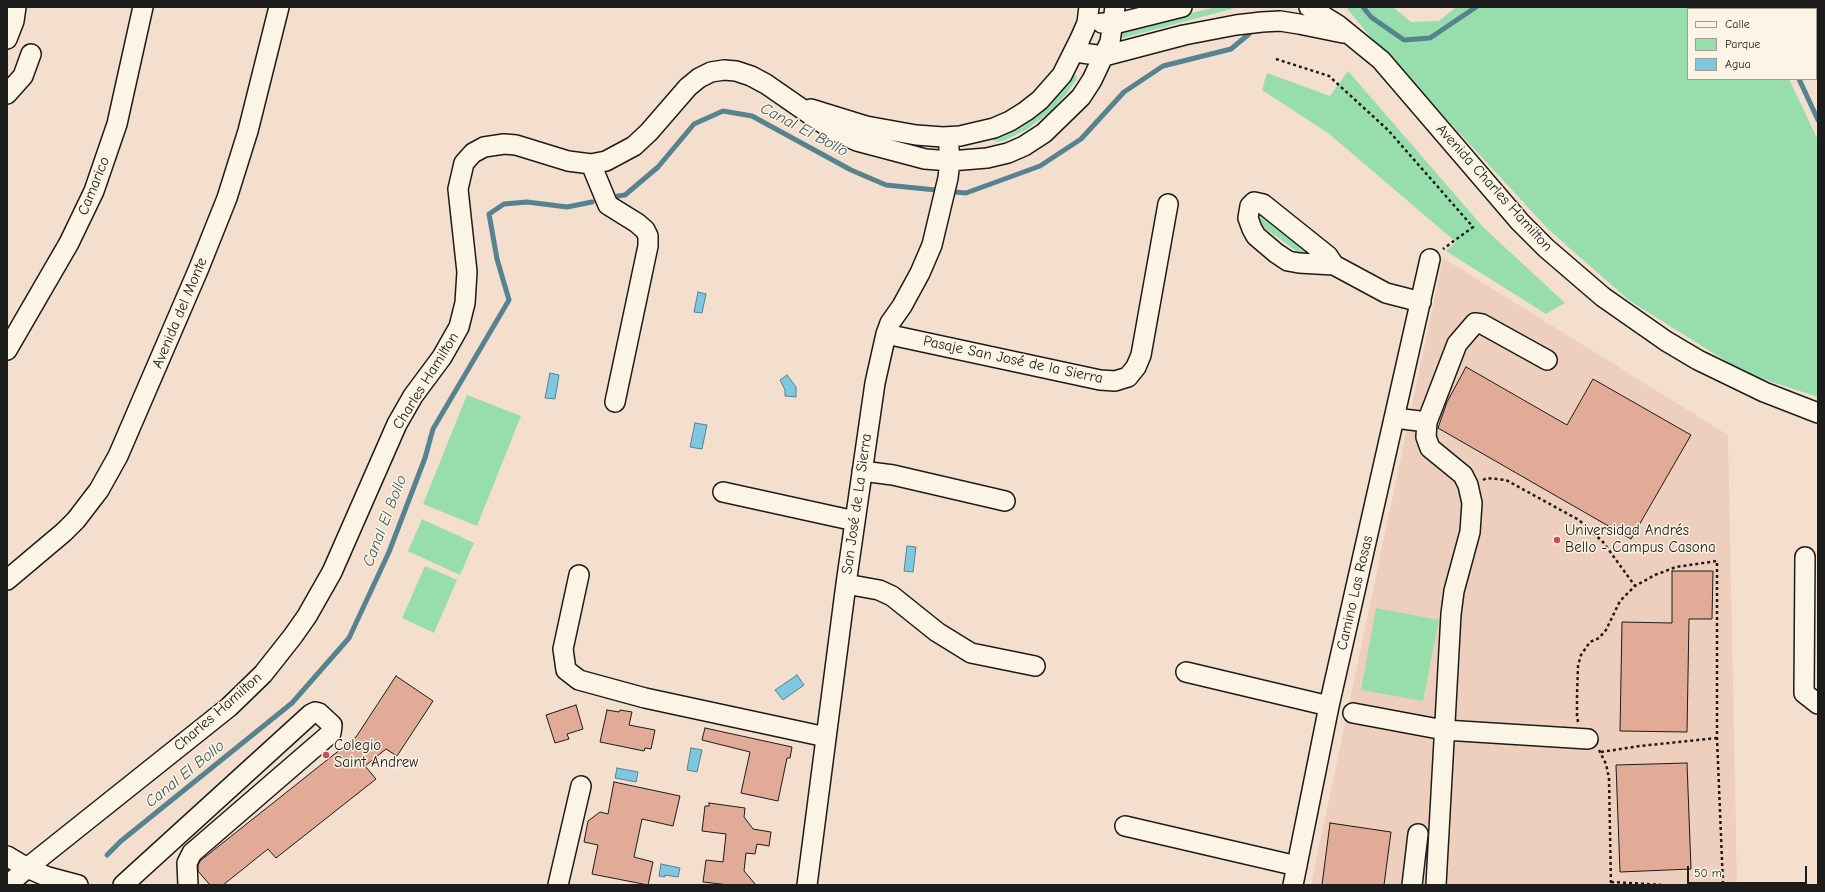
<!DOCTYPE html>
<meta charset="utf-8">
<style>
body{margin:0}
#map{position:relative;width:1825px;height:892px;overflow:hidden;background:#f4dfce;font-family:"Comic Neue",sans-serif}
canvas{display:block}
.frame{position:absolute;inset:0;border:8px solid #1c1c1c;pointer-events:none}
.legend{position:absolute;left:1687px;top:8px;width:130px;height:72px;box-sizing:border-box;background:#fcf5e5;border:1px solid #a29e95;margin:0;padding:5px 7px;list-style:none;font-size:12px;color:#1c1c1c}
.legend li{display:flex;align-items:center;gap:8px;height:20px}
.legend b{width:20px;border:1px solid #a29e95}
.scale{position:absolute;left:1687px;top:866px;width:120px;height:18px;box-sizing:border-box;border:2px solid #1c1c1c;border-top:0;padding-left:5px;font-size:12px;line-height:14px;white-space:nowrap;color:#1c1c1c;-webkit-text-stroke:3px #fcf5e5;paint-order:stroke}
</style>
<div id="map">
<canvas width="1825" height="892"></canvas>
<div class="frame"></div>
<ul class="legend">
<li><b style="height:5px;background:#fcf5e5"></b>Calle</li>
<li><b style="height:11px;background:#97deac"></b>Parque</li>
<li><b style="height:11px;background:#7ec7df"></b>Agua</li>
</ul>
<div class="scale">50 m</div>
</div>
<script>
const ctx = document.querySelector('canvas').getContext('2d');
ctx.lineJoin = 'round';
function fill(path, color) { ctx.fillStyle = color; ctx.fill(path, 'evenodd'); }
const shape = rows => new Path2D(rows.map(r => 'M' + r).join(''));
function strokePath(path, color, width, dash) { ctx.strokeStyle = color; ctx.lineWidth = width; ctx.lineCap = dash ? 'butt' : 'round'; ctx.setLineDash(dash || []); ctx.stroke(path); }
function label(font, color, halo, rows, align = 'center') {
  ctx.font = font + ' "Comic Neue",sans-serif'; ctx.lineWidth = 3; ctx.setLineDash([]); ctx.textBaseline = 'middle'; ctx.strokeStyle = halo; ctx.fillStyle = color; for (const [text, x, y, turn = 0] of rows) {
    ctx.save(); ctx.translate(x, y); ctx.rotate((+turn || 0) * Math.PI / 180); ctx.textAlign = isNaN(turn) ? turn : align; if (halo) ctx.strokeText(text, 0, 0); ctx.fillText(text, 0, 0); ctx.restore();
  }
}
const built = shape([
 [1443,258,1728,435,1737,885,1311,885]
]);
const green = shape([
 [1217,7,1239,7,1123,38,1119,37,1119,30],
 [1346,7,1393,7,1411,22,1439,21,1456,7,1747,7,1749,9,1688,9,1688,79,1789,79,1818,140,1818,397,1745,373,1630,301,1549,230,1367,33],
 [1348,71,1483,227,1565,303,1546,314,1446,251,1456,242,1328,133,1262,90,1267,73,1330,96],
 [1070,75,1075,75,1077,78,1068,92,1050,112,1026,130,1003,141,997,142,992,139,993,135],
 [1255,211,1263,212,1317,255,1302,255,1259,224],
 [467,395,521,416,477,526,423,504],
 [422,519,474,543,460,575,408,551],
 [425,566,457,580,434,633,402,618],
 [1376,608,1439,620,1423,701,1361,690]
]);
const water = shape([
 [698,292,706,294,702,313,694,312,698,292],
 [550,373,559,375,555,399,545,398,550,373],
 [787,375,796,387,796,397,785,396,785,390,780,380,787,375],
 [695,423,707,425,702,449,690,447,695,423],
 [907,546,916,547,913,572,904,571,907,546],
 [797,675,804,685,783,700,775,690,797,675],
 [691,748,702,750,697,772,687,770,691,748],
 [617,768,638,772,636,782,615,778,617,768],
 [661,864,680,868,678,877,665,875,665,877,659,876,661,864]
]);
const stream = shape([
 [1363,7,1371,17,1404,40,1430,38,1476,7],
 [1760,7,1762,9],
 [1799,79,1818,120],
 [955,192,966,193,1040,166,1081,139,1124,92,1163,66,1231,49,1249,34],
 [618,196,625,195,658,167,694,124,723,111,752,116,851,170,886,185,936,190],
 [107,855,121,841,292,703,349,638,389,552,425,458,433,429,509,300,497,259,489,214,504,204,527,202,567,207,592,202]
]);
const building = shape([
 [1466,367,1567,425,1593,379,1691,435,1631,539,1438,428,1447,402,1466,367],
 [1672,571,1713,571,1712,619,1689,619,1687,732,1620,731,1622,622,1672,623,1672,571],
 [396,676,433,701,397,756,386,749,365,766,376,779,276,858,268,849,223,885,210,885,198,871,198,865,200,861,356,737,396,676],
 [576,705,583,729,567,734,569,739,555,743,546,715,576,705],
 [607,710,619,712,620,710,632,712,629,725,655,730,651,749,645,748,644,751,600,742,607,710],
 [705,728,792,747,790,758,787,758,778,801,741,793,750,752,702,740,705,728],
 [1687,763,1691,869,1620,872,1616,765,1687,763],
 [614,782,680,796,673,826,642,819,634,857,653,862,648,885,592,874,598,845,584,842,588,821,600,812,608,814,614,782],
 [709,803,745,808,744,817,753,829,771,832,769,846,757,844,755,854,746,853,744,871,756,885,729,885,703,882,706,860,723,862,726,834,702,831,705,806,709,806,709,803],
 [1330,823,1391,832,1384,885,1322,885,1330,823]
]);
const path = shape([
 [1276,59,1329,76,1388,130,1473,227,1443,249],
 [1483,480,1487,478,1506,480,1579,520,1603,542,1635,586],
 [1578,722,1577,716,1577,697,1578,666,1581,655,1590,642,1599,638,1606,630,1620,601,1635,586,1655,575,1676,567,1717,561,1717,738,1723,885],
 [1599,750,1606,764,1609,778,1611,885],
 [1601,752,1640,746,1717,738],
 [1611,882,1664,885]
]);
const minor = shape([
 [1309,7,1338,25,1381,60,1520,222,1546,248,1603,297,1666,341,1698,360,1764,392,1818,413],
 [1102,23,1114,24,1182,7],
 [7,39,14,21,16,7],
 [1075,52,1104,56,1184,35,1236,25,1262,22,1280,21,1299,24,1343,33],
 [7,94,23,76,31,54],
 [811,109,866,126,916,135,943,137,960,136,994,128,1010,121,1026,111,1040,100,1062,75,1080,39,1087,23,1089,7],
 [591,164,608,205,637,223,645,230,648,236,648,246,615,402],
 [1334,265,1299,263,1288,261,1276,253,1256,236,1252,229,1248,218,1250,206,1254,202,1263,204,1328,256,1334,265,1386,293,1421,302],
 [886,334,1100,380,1115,381,1128,377,1136,367,1141,355,1168,204],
 [7,350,69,243,94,191,117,124,143,7],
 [1395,418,1427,422],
 [862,471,893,475,1005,501],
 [723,492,855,521],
 [1805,557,1804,693,1818,704],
 [579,575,563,649,566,670,579,680,645,698,826,737],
 [7,580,64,532,76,520,99,490,118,456,199,268,227,198,248,131,279,7],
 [846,584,879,590,892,596,937,632,971,653,1035,666],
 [1186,672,1329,706],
 [1353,713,1444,730,1588,739],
 [1125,826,1297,866],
 [7,856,27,868,48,877,78,885],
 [10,883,27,868,229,707,263,674,293,636,307,616,332,572,397,424,413,396,442,357,459,327,465,303,467,272,458,189,464,163,473,153,484,147,504,144,516,145,568,161,591,164,606,161,634,146,649,132,688,87,699,78,711,72,724,70,736,71,751,76,766,84,831,129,857,141,925,159,950,161,987,158,1008,153,1024,146,1044,133,1081,97,1092,80,1110,42,1115,7],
 [123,885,311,714,315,712,319,713,332,725,331,733,192,853,187,863,188,885],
 [558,885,581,786],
 [807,885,846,584,875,383,886,334,890,323,902,306,920,273,932,245,948,178,950,161,948,137],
 [1293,885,1329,706,1430,259],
 [1412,885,1418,834],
 [1436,885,1451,614,1454,591,1470,532,1472,503,1468,485,1463,475,1430,448,1426,437,1427,422,1457,344,1475,323,1482,324,1547,360]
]);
const markers = [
 [1557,540,4,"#d1495b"],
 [326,755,4,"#d1495b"]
];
const streetNames = [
 ["Camarico",94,186,-68],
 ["Avenida Charles Hamilton",1494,188,48],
 ["Avenida del Monte",180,313,-67],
 ["Pasaje San José de la Sierra",1013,360,12],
 ["Charles Hamilton",426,381,-58],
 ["San José de La Sierra",857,504,-82],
 ["Camino Las Rosas",1355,593,-77],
 ["Charles Hamilton",218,712,-41]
];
const poiNames = [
 ["Universidad Andrés",1565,531],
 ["Bello - Campus Casona",1565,548],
 ["Colegio",334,746],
 ["Saint Andrew",334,763]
];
const waterNames = [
 ["Canal El Bollo",804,130,28],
 ["Canal El Bollo",385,521,-69],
 ["Canal El Bollo",185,774,-39]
];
fill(built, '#eecfbe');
fill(green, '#97deac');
fill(water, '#7ec7df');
strokePath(water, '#578391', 1);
strokePath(stream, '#578391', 5);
fill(building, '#e1ab97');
strokePath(building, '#1c1c1c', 1);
strokePath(minor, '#1c1c1c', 22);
strokePath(path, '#1c1c1c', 2.5, [3, 3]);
strokePath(minor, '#fcf5e5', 19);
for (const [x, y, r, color] of markers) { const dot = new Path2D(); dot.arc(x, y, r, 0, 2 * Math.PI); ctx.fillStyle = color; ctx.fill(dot); strokePath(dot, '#fcf5e5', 1.5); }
label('15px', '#1c1c1c', '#fcf5e5', streetNames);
label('15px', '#1c1c1c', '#fcf5e5', poiNames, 'left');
label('italic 16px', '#3e5860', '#fcf5e5', waterNames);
</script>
